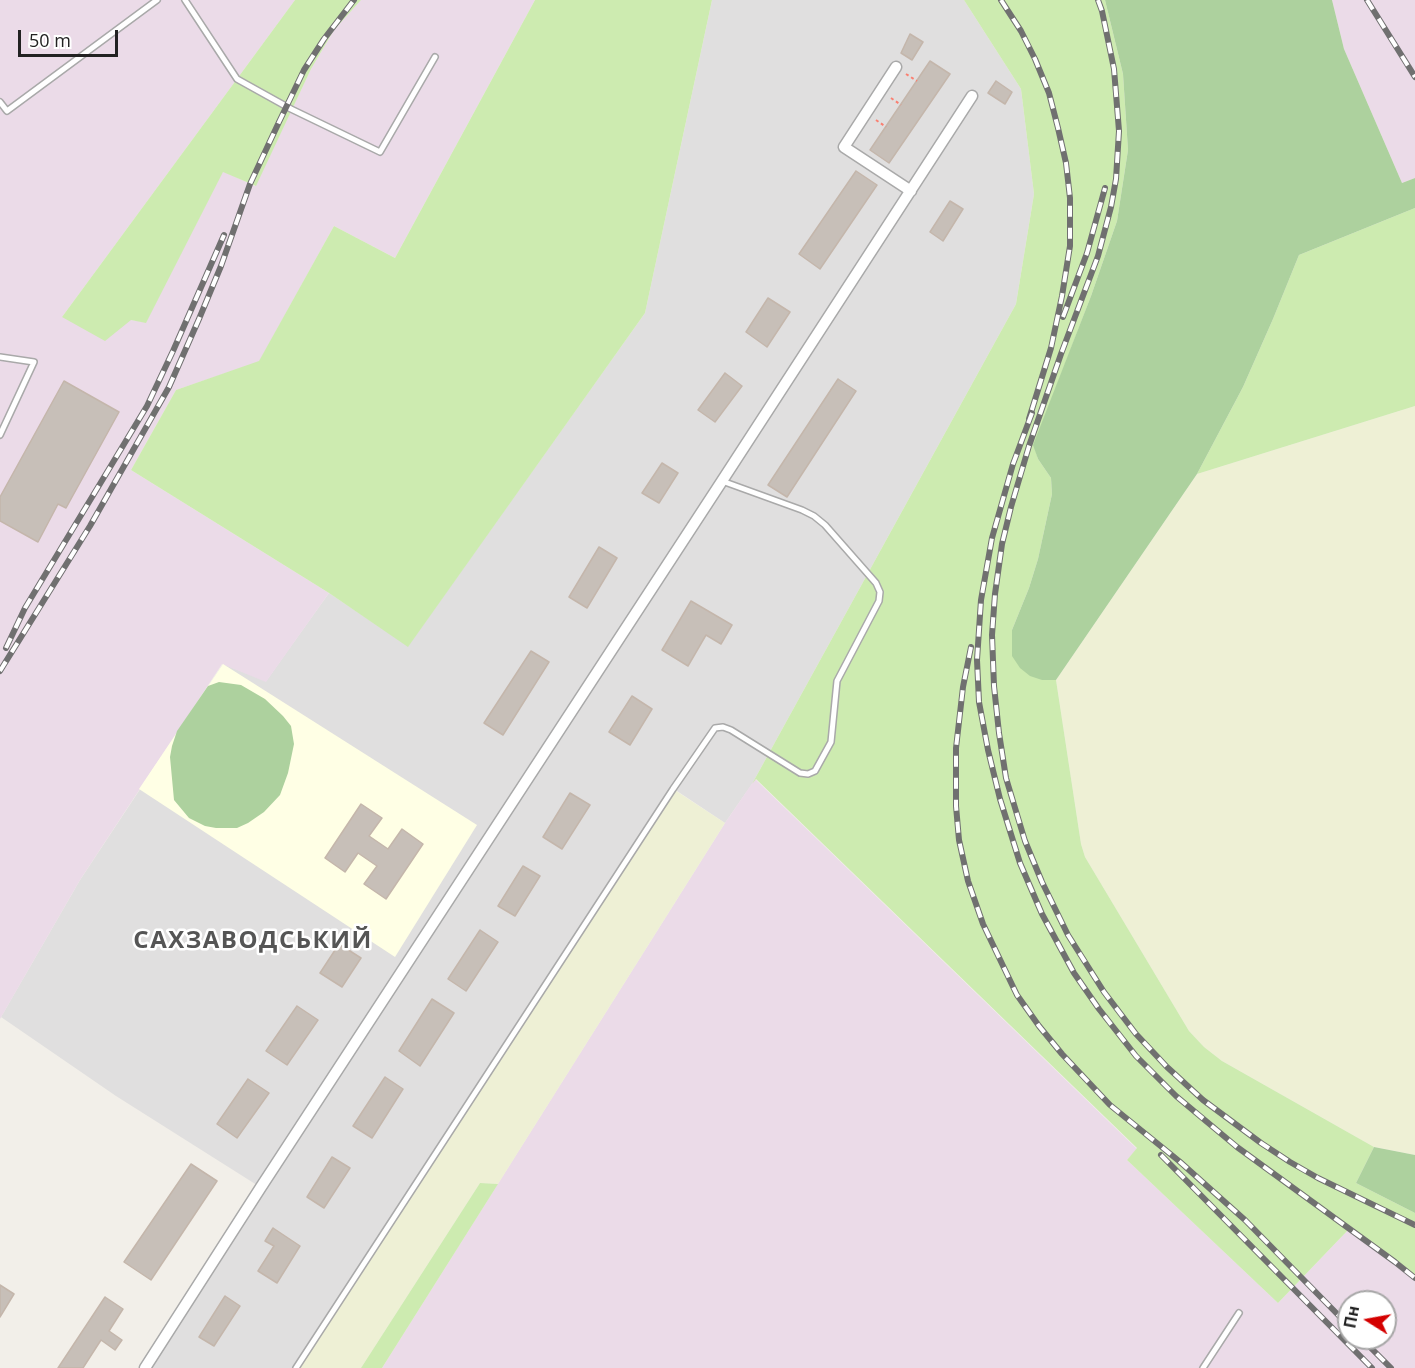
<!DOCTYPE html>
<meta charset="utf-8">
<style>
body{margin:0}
#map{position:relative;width:1415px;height:1368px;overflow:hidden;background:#f2efe9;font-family:"Open Sans",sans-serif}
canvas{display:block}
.north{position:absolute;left:1337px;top:1290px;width:60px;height:60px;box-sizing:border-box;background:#fff;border:2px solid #a7a7a7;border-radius:50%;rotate:281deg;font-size:16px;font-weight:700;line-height:24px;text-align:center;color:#222}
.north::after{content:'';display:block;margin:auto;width:21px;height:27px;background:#d40000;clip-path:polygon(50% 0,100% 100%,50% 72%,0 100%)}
.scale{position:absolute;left:18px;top:30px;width:100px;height:27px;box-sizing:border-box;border:3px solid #222;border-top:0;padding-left:8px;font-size:18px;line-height:21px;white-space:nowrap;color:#222;-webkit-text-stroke:4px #fff;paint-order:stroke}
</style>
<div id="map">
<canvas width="1415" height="1368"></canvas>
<div class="north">Пн</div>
<div class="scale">50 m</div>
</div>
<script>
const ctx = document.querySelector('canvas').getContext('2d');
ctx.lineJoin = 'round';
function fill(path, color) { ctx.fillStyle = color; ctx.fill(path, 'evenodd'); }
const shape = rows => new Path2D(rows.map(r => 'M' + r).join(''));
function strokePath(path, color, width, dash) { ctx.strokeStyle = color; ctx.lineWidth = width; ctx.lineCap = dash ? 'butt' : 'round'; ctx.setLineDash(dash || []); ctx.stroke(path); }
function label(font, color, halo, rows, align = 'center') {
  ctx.font = font + ' "Open Sans",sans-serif'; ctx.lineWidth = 5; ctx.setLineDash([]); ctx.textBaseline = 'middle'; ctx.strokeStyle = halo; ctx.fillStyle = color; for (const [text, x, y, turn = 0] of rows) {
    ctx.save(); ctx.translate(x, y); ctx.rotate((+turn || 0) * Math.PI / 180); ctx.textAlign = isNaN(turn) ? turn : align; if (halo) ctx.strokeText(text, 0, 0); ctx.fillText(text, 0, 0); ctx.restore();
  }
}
const residential = shape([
 [712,0,964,0,1021,89,1034,194,1016,304,752,784,725,823,674,789,296,1368,145,1368,260,1187,116,1096,1,1017,80,880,223,664,266,681,329,593,408,646,645,313]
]);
const industrial = shape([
 [0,0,295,0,62,317,131,320,146,322,223,171,255,186,311,69,334,30,361,0,535,0,395,258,334,226,259,362,176,390,131,470,329,593,266,682,222,664,80,880,0,1019],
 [1332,0,1415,0,1415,178,1402,183,1344,49],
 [755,779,1137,1149,1127,1160,1278,1303,1349,1229,1395,1262,1415,1278,1415,1368,382,1368,725,823],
 [1349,1302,1385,1302,1385,1338,1349,1338]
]);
const education = shape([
 [223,664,477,825,395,957,139,789]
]);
const farmland = shape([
 [1415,406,1415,1155,1374,1147,1222,1061,1204,1047,1189,1031,1085,857,1081,844,1056,680,1197,474],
 [673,789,725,823,498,1184,480,1183,361,1368,296,1368]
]);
const grass = shape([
 [295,0,361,0,334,30,311,69,256,186,223,172,146,323,131,320,105,341,62,317],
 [535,0,712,0,645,313,408,647,329,593,131,470,176,390,259,361,334,226,395,258],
 [964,0,1105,0,1123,74,1128,150,1117,221,1091,296,1034,445,1038,459,1051,478,1052,494,1038,559,1029,588,1012,630,1042,680,1056,680,1081,844,1085,857,1189,1031,1204,1047,1222,1061,1374,1147,1356,1183,1415,1213,1415,1278,1395,1262,1349,1229,1278,1303,1127,1160,1137,1148,756,779,752,784,1016,304,1034,194,1021,89],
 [1415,208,1415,406,1197,474,1243,387,1273,319,1299,255],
 [480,1183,498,1184,382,1368,361,1368]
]);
const forest = shape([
 [1105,0,1332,0,1344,49,1402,183,1415,178,1415,208,1299,255,1273,319,1243,387,1197,474,1056,680,1042,680,1030,676,1020,668,1012,656,1012,630,1029,588,1038,559,1052,494,1051,478,1038,459,1033,445,1091,296,1117,221,1128,150,1123,74],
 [219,682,241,685,265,699,283,716,291,726,294,744,288,773,280,795,264,812,248,823,237,828,216,828,205,826,189,818,174,800,170,757,172,746,177,731,208,686],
 [1374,1147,1415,1155,1415,1213,1356,1183]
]);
const building = shape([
 [910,34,923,42,912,60,901,53,910,34],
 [930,61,950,74,889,163,870,150,930,61],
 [996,81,1012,92,1005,104,988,93,996,81],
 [856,171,877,185,820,269,799,254,856,171],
 [950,201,963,209,943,241,930,232,950,201],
 [768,298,790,312,767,347,746,332,768,298],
 [725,373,742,386,715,422,698,410,725,373],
 [838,379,856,391,787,497,768,485,838,379],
 [64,381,119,412,66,508,58,504,38,542,0,521,0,497,64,381],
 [662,463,678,473,659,503,642,493,662,463],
 [599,547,617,558,587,608,569,597,599,547],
 [691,601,732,625,721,644,706,635,688,666,662,650,691,601],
 [531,651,549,662,503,735,484,723,531,651],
 [632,696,652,709,630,745,609,732,632,696],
 [570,793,590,805,562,849,543,837,570,793],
 [361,804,382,818,369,836,388,849,402,829,423,844,386,899,364,884,377,866,358,853,345,872,325,858,361,804],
 [523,866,540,876,515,916,498,906,523,866],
 [480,930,498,942,466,991,448,979,480,930],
 [339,944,361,958,342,987,320,973,339,944],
 [432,999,454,1013,420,1066,399,1051,432,999],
 [297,1006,318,1020,287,1065,266,1051,297,1006],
 [385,1077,403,1089,372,1138,353,1126,385,1077],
 [248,1079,269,1093,237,1138,217,1124,248,1079],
 [332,1157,350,1168,324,1208,307,1197,332,1157],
 [191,1164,217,1181,151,1280,124,1262,191,1164],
 [273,1228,300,1246,277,1283,258,1271,274,1246,265,1241,273,1228],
 [0,1285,14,1294,0,1317,0,1285],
 [225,1296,240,1306,214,1346,199,1337,225,1296],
 [105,1297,123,1309,109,1331,122,1340,115,1350,101,1340,83,1368,58,1368,105,1297]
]);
const path = shape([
 [906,74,917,81],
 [891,98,901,105],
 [876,120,886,127]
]);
const lane = shape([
 [185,0,237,79,291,109,380,152,435,57],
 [0,102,7,111,157,0],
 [0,357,34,362,0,435],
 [296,1368,673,789,715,728,723,727,731,730,800,773,808,774,815,771,831,742,837,681,879,601,880,592,876,583,825,525,814,516,802,510,722,481],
 [1203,1368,1239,1313]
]);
const street = shape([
 [896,67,844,147,911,191],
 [145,1368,261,1187,722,481,972,96]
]);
const rail = shape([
 [1001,0,1021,31,1035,59,1049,93,1058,128,1066,163,1070,198,1070,246,1062,296,1051,348,1029,419],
 [1098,0,1102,11,1114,69,1119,131,1116,179,1111,207,1098,256,1061,354,1029,446,1011,507,1002,544,995,594,992,635,994,686,999,733,1006,778,1025,841,1042,882,1068,935,1104,992,1136,1034,1167,1067,1203,1100,1261,1143,1290,1162,1318,1178,1415,1225],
 [1367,0,1415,77],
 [1063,317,1087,253,1105,188],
 [1032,413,1013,464,992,538,981,600,977,660,979,702,988,750,1000,799,1020,863,1042,914,1074,973,1099,1009,1136,1056,1176,1096,1237,1147,1395,1262,1415,1278],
 [971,647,963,687,956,748,956,806,959,840,968,881,983,924,1017,995,1039,1026,1062,1054,1110,1105,1179,1161,1245,1220,1349,1326],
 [6,648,25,608,147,406,173,351,224,235],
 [0,671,90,526,169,387,199,319,221,266,250,184,279,122,304,70,324,39,354,0],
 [1161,1155,1372,1368],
 [1361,1338,1391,1368]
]);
const districtNames = [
 ["САХЗАВОДСЬКИЙ",253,941]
];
fill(residential, '#e0dfdf');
fill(industrial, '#ebdbe8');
fill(education, '#ffffe5');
fill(farmland, '#eef0d5');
fill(grass, '#cdebb0');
fill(forest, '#add19e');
fill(building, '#c7bfb8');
strokePath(building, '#c4b6ab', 1.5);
strokePath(lane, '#a9a9a9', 8);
strokePath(street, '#a9a9a9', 13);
strokePath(path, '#fa8072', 2, [3, 3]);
strokePath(lane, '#fff', 5);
strokePath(street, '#fff', 10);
strokePath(rail, '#707070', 6);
strokePath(rail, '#fff', 4, [11]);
ctx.letterSpacing = '1.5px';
label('bold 24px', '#555', '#fff', districtNames);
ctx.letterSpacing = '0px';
</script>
